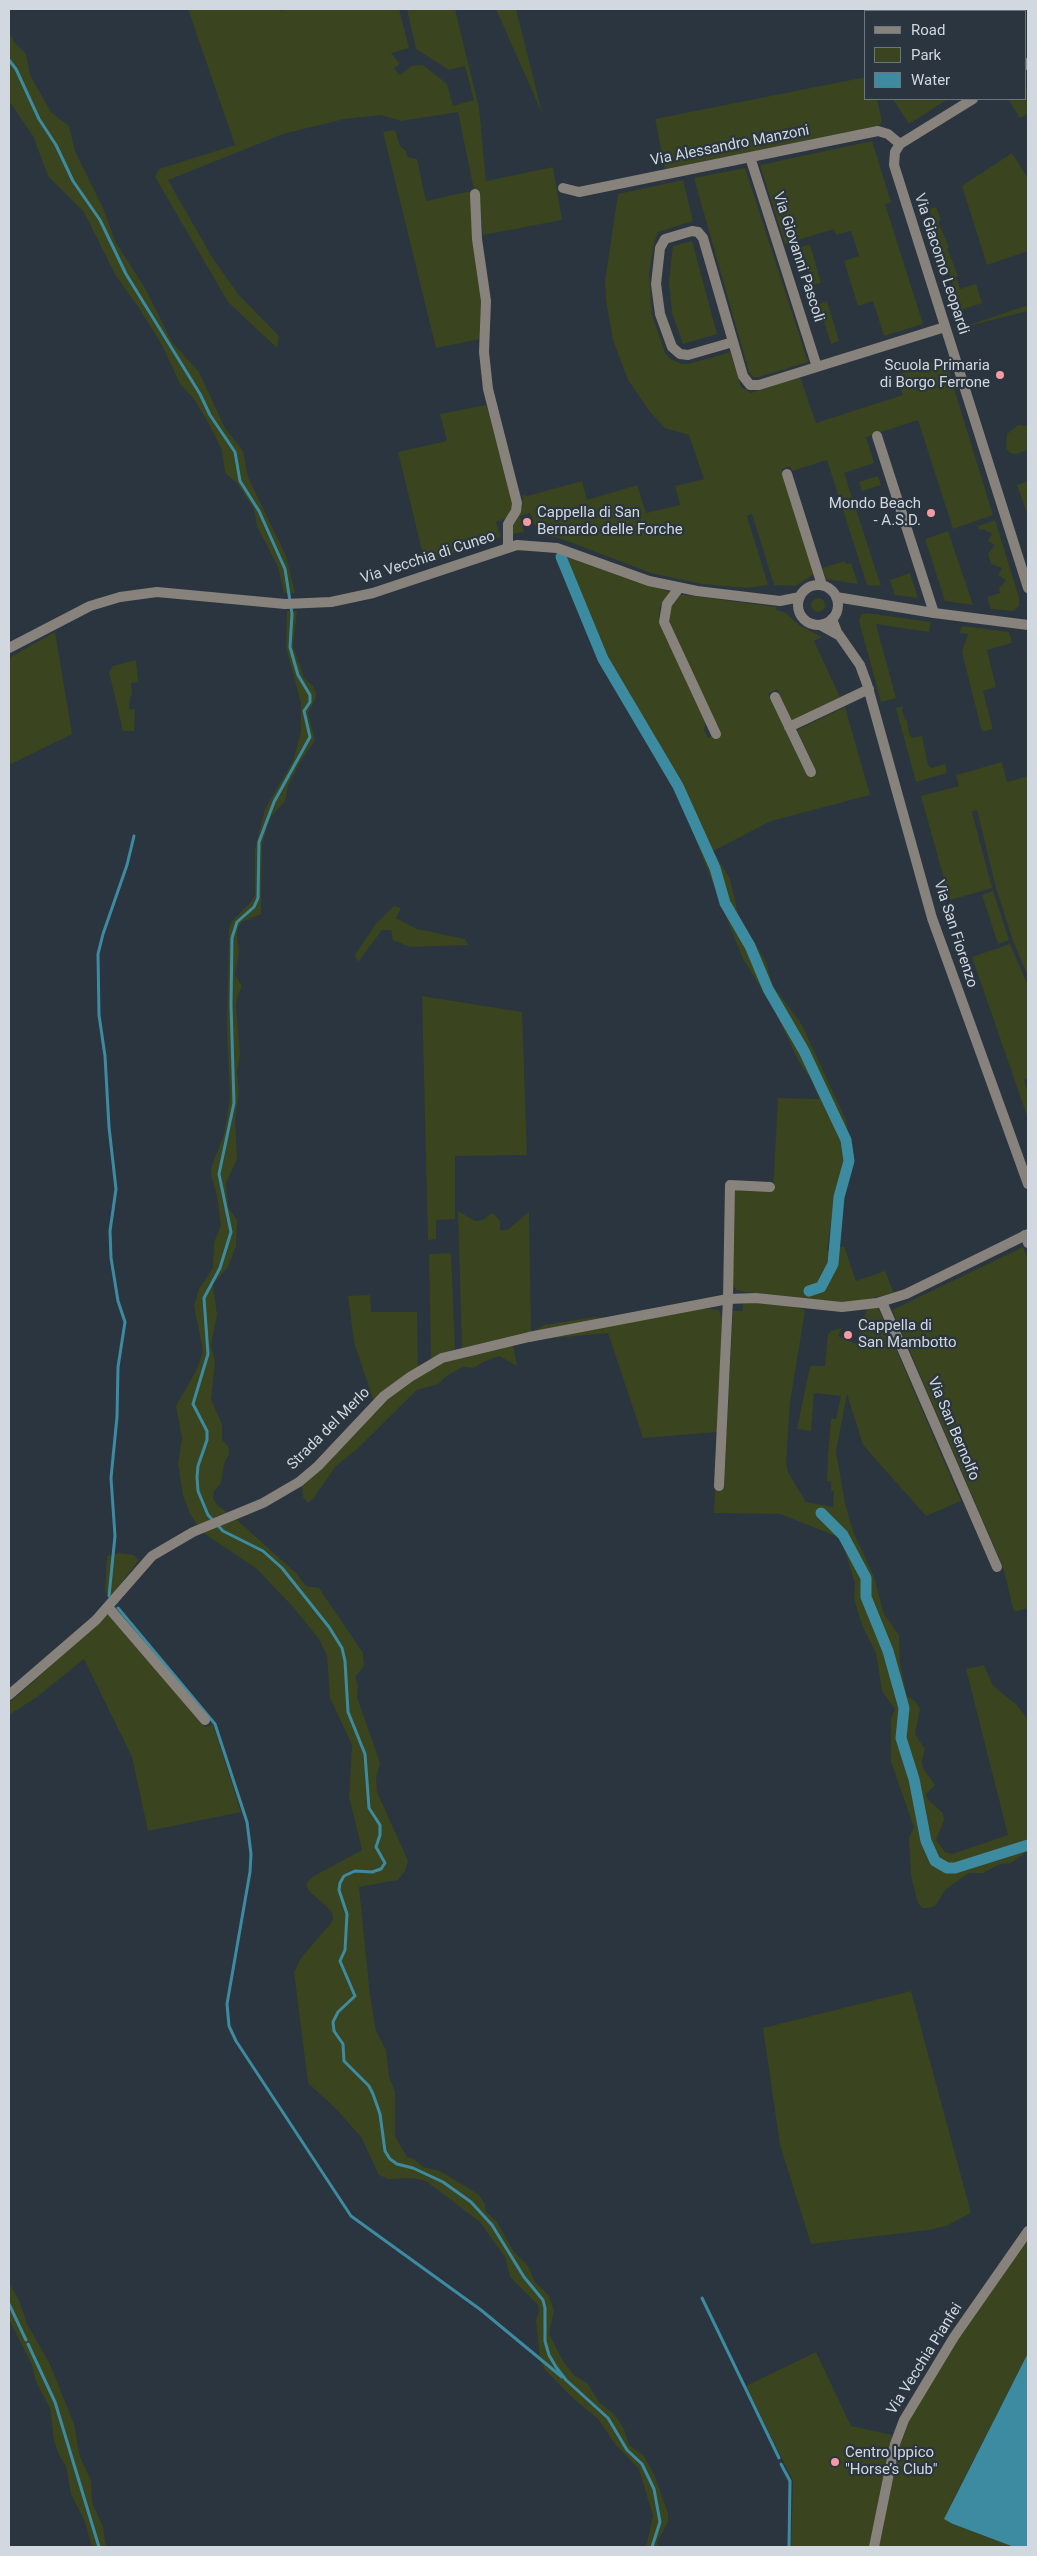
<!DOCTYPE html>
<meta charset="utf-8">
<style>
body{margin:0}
#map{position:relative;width:1037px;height:2556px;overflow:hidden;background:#2a353f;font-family:Roboto,sans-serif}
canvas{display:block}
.frame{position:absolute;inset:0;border:10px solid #d1d8df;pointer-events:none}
.legend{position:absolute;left:864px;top:10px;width:162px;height:90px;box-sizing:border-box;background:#2a353f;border:1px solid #6d767f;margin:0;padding:6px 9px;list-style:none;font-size:15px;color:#d1d8df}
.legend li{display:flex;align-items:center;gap:10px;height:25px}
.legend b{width:25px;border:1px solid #6d767f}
</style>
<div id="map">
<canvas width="1037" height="2556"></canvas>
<div class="frame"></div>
<ul class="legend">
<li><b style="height:6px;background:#88827d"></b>Road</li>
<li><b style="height:14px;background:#3a441e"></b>Park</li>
<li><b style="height:14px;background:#3d8ba1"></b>Water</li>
</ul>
</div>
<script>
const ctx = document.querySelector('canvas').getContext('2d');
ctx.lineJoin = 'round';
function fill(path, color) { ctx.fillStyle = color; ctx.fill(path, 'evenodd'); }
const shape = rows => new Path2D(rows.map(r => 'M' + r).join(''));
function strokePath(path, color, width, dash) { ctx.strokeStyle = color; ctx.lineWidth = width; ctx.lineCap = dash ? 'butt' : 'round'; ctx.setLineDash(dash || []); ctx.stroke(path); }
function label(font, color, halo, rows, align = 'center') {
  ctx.font = font + ' Roboto,sans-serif'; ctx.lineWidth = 4.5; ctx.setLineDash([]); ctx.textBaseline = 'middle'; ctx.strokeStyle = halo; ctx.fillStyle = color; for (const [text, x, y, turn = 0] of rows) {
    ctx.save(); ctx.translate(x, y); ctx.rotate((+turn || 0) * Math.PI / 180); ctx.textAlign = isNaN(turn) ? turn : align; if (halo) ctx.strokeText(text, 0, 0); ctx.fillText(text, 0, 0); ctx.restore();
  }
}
const green = shape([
 [188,9,279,9,280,11,285,9,399,9,409,48,391,53,400,64,394,68,400,75,411,66,423,65,447,84,453,106,474,100,465,66,449,70,416,49,407,9,455,9,479,108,486,181,553,167,562,220,483,235,479,189,474,190,458,112,401,121,381,115,344,119,283,134,168,180,212,257,238,294,279,336,277,348,228,302,155,177,159,169,235,145],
 [496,9,516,9,542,113],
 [9,32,14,42,26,54,30,75,51,112,69,126,75,151,103,208,116,243,145,288,172,342,199,372,225,428,243,451,248,477,286,556,295,593,284,593,278,567,257,526,254,509,237,483,225,473,222,450,210,426,194,399,180,384,162,345,139,308,116,276,84,212,48,176,33,136,9,101],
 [866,77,866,99,877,99,882,122,877,127,665,169,655,119],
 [1028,86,1028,114,1020,118,1008,99,1026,99,1026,87],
 [893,99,948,99,909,124],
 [395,130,400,146,406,151,407,157,417,159,426,201,471,191,481,297,480,339,436,348,383,132],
 [872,141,891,202,885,204,923,324,884,336,873,301,858,306,844,261,859,256,851,231,836,235,834,229,785,244,760,165],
 [1012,153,1028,179,1028,251,987,265,962,186],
 [745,168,808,362,759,377,753,377,749,372,694,178],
 [683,180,693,221,658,232,654,243,649,274,652,315,665,353,669,358,681,364,689,364,730,352,741,387,751,393,800,377,816,423,903,395,896,375,945,359,993,515,953,529,918,420,866,437,874,463,844,473,881,586,867,585,827,460,792,471,790,466,782,469,814,572,813,575,795,586,774,585,752,514,747,516,768,585,747,588,702,584,651,573,562,539,538,533,530,513,520,516,524,532,513,534,513,525,522,508,523,495,527,496,582,481,587,500,637,485,646,513,680,505,675,486,704,479,689,435,665,428,650,412,628,380,613,340,606,301,605,281,618,194],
 [936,207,941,220,938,222,949,247,947,248,958,276,956,277,960,289,976,284,982,303,961,310,929,209],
 [692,241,717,334,683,344,672,313,669,281,673,246],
 [810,244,821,283,813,285,801,247],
 [827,301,839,341,831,344,819,304],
 [1028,305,1028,311,957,329],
 [486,405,512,494,513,508,507,518,496,522,501,537,425,563,398,452,447,441,440,414],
 [1018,425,1028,426,1028,450,1016,454,1010,453,1006,448,1007,434],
 [878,476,881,485,862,491,859,482],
 [1028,481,1028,510,1026,511,1017,485],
 [995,520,1019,597,1019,606,1013,611,991,609,987,597,1000,593,999,588,1006,580,998,575,1002,568,991,564,988,554,995,545,988,541,992,534,983,529,980,530,978,526],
 [948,531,973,605,945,601,925,539],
 [555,553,670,592,660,607,659,624,706,721,704,730,708,738,720,732,670,629,667,613,679,594,776,607,776,610,786,613,799,625,822,637,814,641,840,697,792,721,777,689,768,694,809,776,817,772,797,730,845,707,870,795,771,821,713,851,730,879,738,914,766,962,773,986,802,1025,846,1120,849,1137,834,1200,827,1251,844,1246,856,1281,885,1271,894,1293,859,1301,842,1302,745,1292,737,1290,733,1286,733,1189,773,1191,778,1098,819,1099,812,1081,798,1060,773,1007,743,959,675,787,600,658],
 [845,561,846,564,851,563,858,584,826,579,822,568],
 [910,573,918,598,895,595,890,580],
 '811 605a7 7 0 1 1 14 0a7 7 0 1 1-14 0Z',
 [287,611,297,611,293,646,304,678,313,686,316,693,315,700,308,713,315,740,300,762,288,786,285,801,271,817,267,827,262,845,261,914,242,922,238,927,237,936,239,951,235,975,242,986,237,998,236,1008,240,1054,237,1072,239,1092,235,1119,237,1159,226,1183,228,1207,237,1220,236,1246,228,1267,213,1284,217,1315,211,1345,215,1362,211,1400,222,1424,222,1440,228,1446,229,1454,224,1464,221,1483,214,1491,213,1498,217,1505,228,1513,198,1526,190,1514,183,1495,178,1463,182,1438,176,1406,197,1369,203,1351,194,1306,199,1289,213,1268,214,1242,221,1226,217,1196,211,1175,212,1165,224,1135,230,1099,227,1029,229,930,231,922,251,902,255,895,255,849,265,809,293,761,301,732,301,703,286,647],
 [867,613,931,622,929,632,876,624,896,698,881,702,859,621,861,615],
 [962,626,1009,632,1012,643,987,650,996,687,983,691,993,729,982,732,962,652,968,634,959,633],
 [55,632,72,734,9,765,9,658],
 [136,660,138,682,131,683,132,696,130,697,129,709,135,710,134,731,123,731,109,672,113,666],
 [903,706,902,710,905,720,907,720,909,734,912,738,922,736,928,765,931,768,945,764,947,773,916,782,896,708],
 [1002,762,1007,782,1028,776,1028,976,1013,941,996,888,977,810,972,812,992,888,950,900,921,796,959,786,956,775],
 [993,891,1009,940,998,944,982,895],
 [394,906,401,908,396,918,417,929,465,939,468,945,410,947,393,940,391,930,382,930,358,962,355,955,375,925],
 [1010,944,1028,986,1028,1078,1024,1080,1028,1094,1028,1119,972,957],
 [422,996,522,1012,527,1155,455,1156,455,1219,436,1220,436,1239,428,1240],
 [458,1211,475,1221,483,1220,490,1214,494,1214,500,1221,500,1230,507,1230,529,1212,531,1333,544,1325,595,1317,606,1318,462,1348],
 [1023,1247,1028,1260,1028,1608,1014,1612,1003,1567,892,1310],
 [451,1253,455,1349,431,1359,429,1254],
 [370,1295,371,1312,417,1312,418,1367,374,1402,354,1342,348,1296],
 [750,1302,793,1306,805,1310,790,1403,786,1462,788,1472,806,1502,833,1507,834,1491,831,1491,831,1482,827,1481,828,1454,831,1419,836,1419,841,1396,814,1393,811,1431,797,1429,810,1366,825,1366,828,1334,831,1331,842,1328,838,1336,856,1344,867,1309,878,1307,961,1501,926,1516,863,1445,847,1394,836,1452,845,1503,853,1531,874,1577,884,1614,899,1635,900,1663,907,1696,915,1701,920,1709,915,1734,925,1749,922,1760,923,1768,935,1785,926,1794,927,1799,943,1813,944,1820,936,1840,945,1852,952,1854,1008,1835,966,1669,984,1665,993,1686,1016,1704,1026,1717,1028,1728,1028,1851,1011,1863,1000,1864,983,1873,969,1873,946,1889,935,1906,929,1908,922,1908,918,1903,911,1876,909,1838,914,1827,891,1762,891,1719,895,1709,882,1691,876,1653,862,1625,854,1599,855,1583,841,1538,780,1514,714,1513,715,1488,724,1488,733,1311,742,1311,743,1303],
 [706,1308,719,1310,722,1319,717,1432,643,1438,608,1333,532,1340],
 [513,1344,517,1366,499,1356,483,1362,474,1368,463,1367,448,1375,438,1384,417,1390,356,1450,336,1466,313,1499,308,1503,303,1497,302,1485,390,1395,443,1361],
 [236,1519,296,1573,306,1586,319,1588,363,1653,364,1666,355,1677,358,1685,357,1697,380,1763,376,1778,377,1792,408,1861,405,1871,398,1880,359,1887,370,1995,376,2031,386,2050,389,2077,395,2091,395,2136,407,2157,414,2159,423,2167,440,2171,478,2194,485,2204,486,2212,497,2222,514,2252,528,2266,535,2282,549,2296,554,2310,549,2334,563,2361,574,2375,588,2384,599,2402,615,2415,624,2429,629,2445,643,2455,654,2474,668,2513,668,2522,657,2542,658,2547,646,2547,653,2516,639,2469,614,2443,599,2420,573,2398,545,2370,540,2360,536,2320,539,2312,538,2305,510,2277,505,2257,480,2222,426,2181,412,2178,388,2179,379,2175,361,2137,336,2109,308,2083,294,1972,301,1958,331,1923,333,1918,332,1912,308,1890,306,1883,314,1876,362,1850,349,1797,352,1745,330,1698,327,1656,319,1639,293,1607,257,1569,202,1532],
 [119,1553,133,1555,139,1560,111,1596,105,1592,107,1556],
 [108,1614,205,1727,213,1724,241,1812,148,1831,132,1757,84,1659,37,1697,9,1715,9,1703],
 [911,1991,971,2213,946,2226,929,2230,811,2244,780,2145,763,2028],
 [1028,2238,1028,2353,952,2502,953,2524,1014,2547,879,2547,899,2449,910,2419,958,2339],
 [9,2283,19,2300,27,2324,49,2362,74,2424,80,2457,91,2480,92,2502,103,2527,106,2547,92,2547,85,2522,71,2494,66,2466,59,2455,54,2441,50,2408,36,2382,32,2365,9,2319],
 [816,2352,851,2426,892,2435,869,2547,791,2547,793,2481,746,2386]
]);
const water = shape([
 [1028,2353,1028,2547,1014,2547,953,2524,944,2519]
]);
const stream = shape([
 [9,60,16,69,39,119,56,145,73,181,100,220,126,274,200,394,210,415,235,452,240,481,259,511,285,569,292,614,290,647,298,675,310,695,310,702,304,711,310,737,274,802,259,842,258,898,254,907,237,922,232,938,231,1005,234,1103,219,1174,231,1232,220,1268,204,1298,208,1354,193,1404,207,1431,207,1440,198,1466,197,1477,198,1491,208,1515,223,1531,263,1551,282,1568,329,1627,342,1648,345,1661,348,1712,365,1754,369,1808,380,1825,380,1835,376,1847,385,1863,381,1869,372,1872,355,1871,344,1876,340,1883,339,1890,347,1914,345,1950,340,1961,355,1996,338,2012,333,2022,334,2031,343,2044,344,2061,369,2086,373,2094,380,2114,385,2151,390,2159,397,2164,413,2168,443,2182,471,2202,492,2225,524,2277,543,2300,545,2308,545,2341,549,2355,556,2367,566,2380,608,2418,627,2450,642,2464,654,2489,660,2522,652,2547],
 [109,1596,115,1536,111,1478,117,1417,118,1367,125,1322,118,1301,111,1258,110,1231,116,1189,109,1127,105,1056,99,1015,98,954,103,934,127,865,134,836],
 [118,1608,215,1724,247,1822,251,1854,250,1872,227,2004,229,2026,236,2041,351,2216,481,2310,562,2377],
 [702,2298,779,2458],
 [9,2304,26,2340],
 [28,2344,55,2402,99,2547],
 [781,2464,790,2481,789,2547]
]);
const canal = shape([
 [561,557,603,659,678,786,715,868,725,903,750,946,768,989,804,1051,846,1140,849,1161,839,1197,833,1264,821,1287,809,1291],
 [821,1513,843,1535,866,1578,866,1597,888,1651,904,1708,901,1738,914,1779,926,1841,935,1861,947,1868,955,1868,1028,1845]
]);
const minor = shape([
 [1026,65,1028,63],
 [973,99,900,144,895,152,894,165,1028,588],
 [750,157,817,367],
 [563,188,579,192,878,131,888,134,900,144],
 [475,194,477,239,486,301,484,352,488,389,517,503,516,511,508,524,508,547],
 [733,342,688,355,680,354,672,347,660,314,656,284,660,248,665,239,692,231,698,232,703,238,743,376,750,385,759,385,945,327],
 [877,436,934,613],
 [787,474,822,585],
 [679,588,667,604,664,622,716,734],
 [832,619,837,632,860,665,867,684,932,918,1028,1184],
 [820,625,838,635],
 [775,697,811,772],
 [789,727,869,689],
 [1025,1235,1028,1243],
 [882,1302,997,1567],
 [719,1486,728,1299,730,1185,770,1187],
 [108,1607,205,1720]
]);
const tertiary = shape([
 '798 605a20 20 0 1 1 40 0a20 20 0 1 1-40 0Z',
 [836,597,934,613,1028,625],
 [9,648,90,606,120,597,157,592,285,604,331,602,373,593,517,545,557,548,649,581,697,591,780,601,800,597],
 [9,1695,96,1620,152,1556,193,1532,263,1503,299,1482,318,1466,384,1396,410,1377,442,1358,529,1337,728,1299,756,1298,842,1307,877,1303,906,1294,1028,1234],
 [874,2547,895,2444,904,2420,954,2337,1028,2231]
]);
const markers = [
 [1000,375,5,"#f49aa0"],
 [931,513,5,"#f49aa0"],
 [527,522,5,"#f49aa0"],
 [848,1335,5,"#f49aa0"],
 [835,2462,5,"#f49aa0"]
];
const streetNames = [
 ["Via Alessandro Manzoni",730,146,-11],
 ["Via Giovanni Pascoli",798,257,72],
 ["Via Giacomo Leopardi",941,264,72],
 ["Via Vecchia di Cuneo",428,558,-18],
 ["Via San Fiorenzo",955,934,72],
 ["Strada del Merlo",329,1429,-45],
 ["Via San Bernolfo",953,1429,67],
 ["Via Vecchia Pianfei",925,2359,-58]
];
const poiNames = [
 ["Scuola Primaria",990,366,"right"],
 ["di Borgo Ferrone",990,383,"right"],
 ["Mondo Beach",921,504,"right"],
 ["- A.S.D.",921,521,"right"],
 ["Cappella di San",537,513],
 ["Bernardo delle Forche",537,530],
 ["Cappella di",858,1326],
 ["San Mambotto",858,1343],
 ["Centro Ippico",845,2453],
 ["\"Horse’s Club\"",845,2470]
];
fill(green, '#3a441e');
fill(water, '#3d8ba1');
strokePath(stream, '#3d8ba1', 3);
strokePath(canal, '#3d8ba1', 11);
strokePath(minor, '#88827d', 10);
strokePath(tertiary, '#88827d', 10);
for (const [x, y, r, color] of markers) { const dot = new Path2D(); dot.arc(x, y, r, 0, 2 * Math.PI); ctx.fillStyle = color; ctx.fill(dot); strokePath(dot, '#2a353f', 2); }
label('15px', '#d1d8df', '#2a353f', streetNames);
label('15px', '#d1d8df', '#2a353f', poiNames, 'left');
</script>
